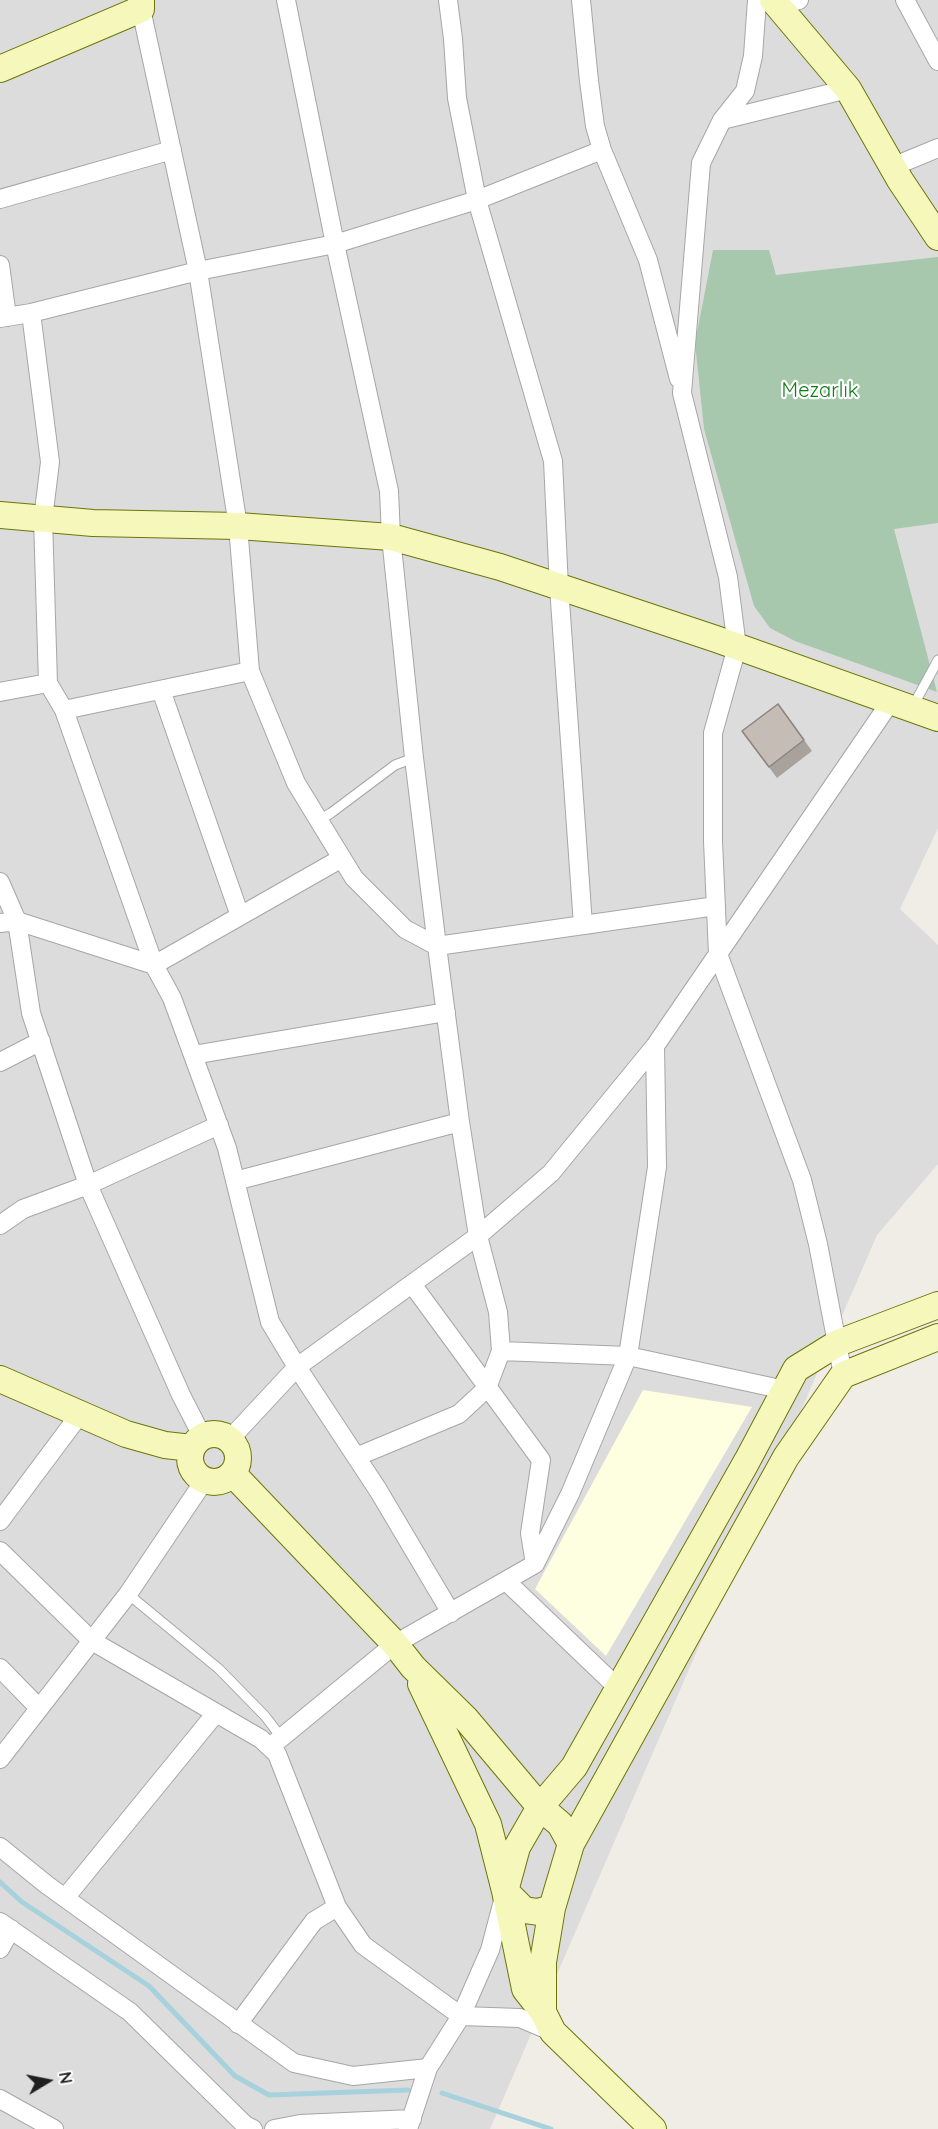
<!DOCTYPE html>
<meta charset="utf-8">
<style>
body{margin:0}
#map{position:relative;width:938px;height:2129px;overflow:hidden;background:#f0ece6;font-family:Quicksand,sans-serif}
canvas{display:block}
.north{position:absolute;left:18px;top:2051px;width:60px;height:60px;-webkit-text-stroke:4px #fff;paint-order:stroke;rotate:80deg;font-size:16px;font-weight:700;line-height:24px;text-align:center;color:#1f1f1f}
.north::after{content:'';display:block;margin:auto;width:21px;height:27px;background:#1f1f1f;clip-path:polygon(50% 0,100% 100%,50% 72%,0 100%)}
</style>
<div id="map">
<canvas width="938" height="2129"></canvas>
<div class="north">N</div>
</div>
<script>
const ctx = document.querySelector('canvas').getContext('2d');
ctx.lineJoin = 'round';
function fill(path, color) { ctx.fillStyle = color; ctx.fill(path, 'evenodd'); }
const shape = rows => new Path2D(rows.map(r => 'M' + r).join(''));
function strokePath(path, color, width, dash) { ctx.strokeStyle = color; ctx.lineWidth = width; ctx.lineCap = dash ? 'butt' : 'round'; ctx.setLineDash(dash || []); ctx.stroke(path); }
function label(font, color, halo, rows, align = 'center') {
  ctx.font = font + ' Quicksand,sans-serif'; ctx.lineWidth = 4.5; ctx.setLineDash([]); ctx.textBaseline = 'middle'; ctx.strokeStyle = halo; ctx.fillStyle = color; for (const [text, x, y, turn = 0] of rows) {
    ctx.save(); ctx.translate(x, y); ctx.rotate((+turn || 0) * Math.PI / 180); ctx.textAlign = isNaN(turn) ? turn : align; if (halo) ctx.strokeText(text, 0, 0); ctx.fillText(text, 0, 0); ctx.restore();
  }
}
const residential = shape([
 [0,0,938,0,938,828,900,909,938,945,938,1164,877,1235,490,2129,0,2129]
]);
const education = shape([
 [643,1390,752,1407,606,1656,535,1589]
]);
const cemetery = shape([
 [713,250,769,250,776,275,938,257,938,523,894,529,937,692,795,641,770,628,754,606,704,429,695,343]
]);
const stream = shape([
 [0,1882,22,1902,149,1986,235,2076,269,2095,408,2090],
 [442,2093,551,2129]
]);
const lane = shape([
 [912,708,938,660],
 [319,820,331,813,395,765,414,758],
 [128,1594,219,1669,265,1716,281,1737]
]);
const street = shape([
 [286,0,335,244,389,491,391,537,414,758,437,946,460,1122,478,1236,498,1312,501,1351,487,1388,459,1414,356,1457],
 [448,0,453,39,457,98,477,200,553,461,559,587,583,925],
 [581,0,589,81,595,126,602,150,648,260,679,379],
 [757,0,753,56,745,91,722,120,701,163,682,393,728,577,737,647,713,733,713,841,718,954,802,1180,818,1244,843,1375],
 [905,0,938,61],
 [778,6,799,0],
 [141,9,198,271,238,526,250,671,296,783,354,878,405,929,437,946,716,906],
 [722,120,848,89],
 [892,167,938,148],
 [0,199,172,150],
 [0,265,7,317],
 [31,313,50,462,43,519,48,683,64,710,154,965,172,998,227,1148,270,1322,297,1367,378,1490,451,1613],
 [0,318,31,313,198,271,335,244,477,200,602,150],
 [161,690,240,916],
 [0,692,48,683],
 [64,710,250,671],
 [0,882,17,921,31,1013,88,1185,181,1395,202,1436],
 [0,923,17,921,154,965,342,858],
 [193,1055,446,1012],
 [0,1062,41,1041],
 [235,1181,460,1122],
 [0,1225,23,1209,88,1185,219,1125],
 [412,1284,541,1460,530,1533,535,1564],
 [501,1351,628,1356,785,1390],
 [230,1439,297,1367,478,1236,551,1173,655,1046,891,701],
 [0,1521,80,1414],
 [0,1551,92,1641,261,1739,277,1754,337,1907,363,1945,461,2016,520,2018,553,2032],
 [506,1581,618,1688],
 [0,1668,39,1708],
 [270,1747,395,1644,535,1564,570,1494,628,1356,657,1167,655,1046],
 [0,1759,128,1594,204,1481],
 [0,1847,47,1885,294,2063,353,2076,428,2068],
 [65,1898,216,1713],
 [0,1922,130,2012,245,2125,253,2129],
 [0,1949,11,1929],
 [238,2024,314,1921,337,1907],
 [0,2099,54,2129],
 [274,2129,300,2124,412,2119],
 [408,2129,428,2068,461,2016,490,1950,504,1897]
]);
const secondary = shape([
 [773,0,848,89,900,180,938,237],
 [0,69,141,9,141,0],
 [0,515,93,523,238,526,391,537,500,567,716,639,938,718],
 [0,1379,126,1434,165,1445,192,1448],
 '190 1458a24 24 0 1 1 48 0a24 24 0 1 1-48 0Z',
 [233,1474,395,1644,413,1667,466,1719,540,1807,560,1824,571,1844],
 [421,1684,488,1824,505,1891,524,1910,538,1912,552,1908],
 [543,2012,543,1962,552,1908,571,1844,786,1457,843,1375,938,1337],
 [653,2129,553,2032,543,2012,525,1989,505,1891,517,1847,540,1807,574,1767,747,1461,796,1369,838,1343,938,1305]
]);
const wall = shape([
 [778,704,812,751,777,778,742,731]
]);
const building = shape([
 [778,704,804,740,769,767,742,731,778,704]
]);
const parkNames = [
 ["Mezarlık",820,391]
];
fill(residential, '#dddcdc');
fill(education, '#fefee0');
fill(cemetery, '#a7c8ac');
strokePath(stream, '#a7d1dc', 5);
strokePath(lane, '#a6a6a6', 11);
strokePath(street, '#a6a6a6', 20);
strokePath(secondary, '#6b7607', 28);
strokePath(lane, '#fff', 9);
strokePath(street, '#fff', 18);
strokePath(secondary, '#f6f8bb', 26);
fill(wall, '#a9a29c');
fill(building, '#c5bcb5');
strokePath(building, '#8a847f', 1.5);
label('20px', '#0e7d16', '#fff', parkNames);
</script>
